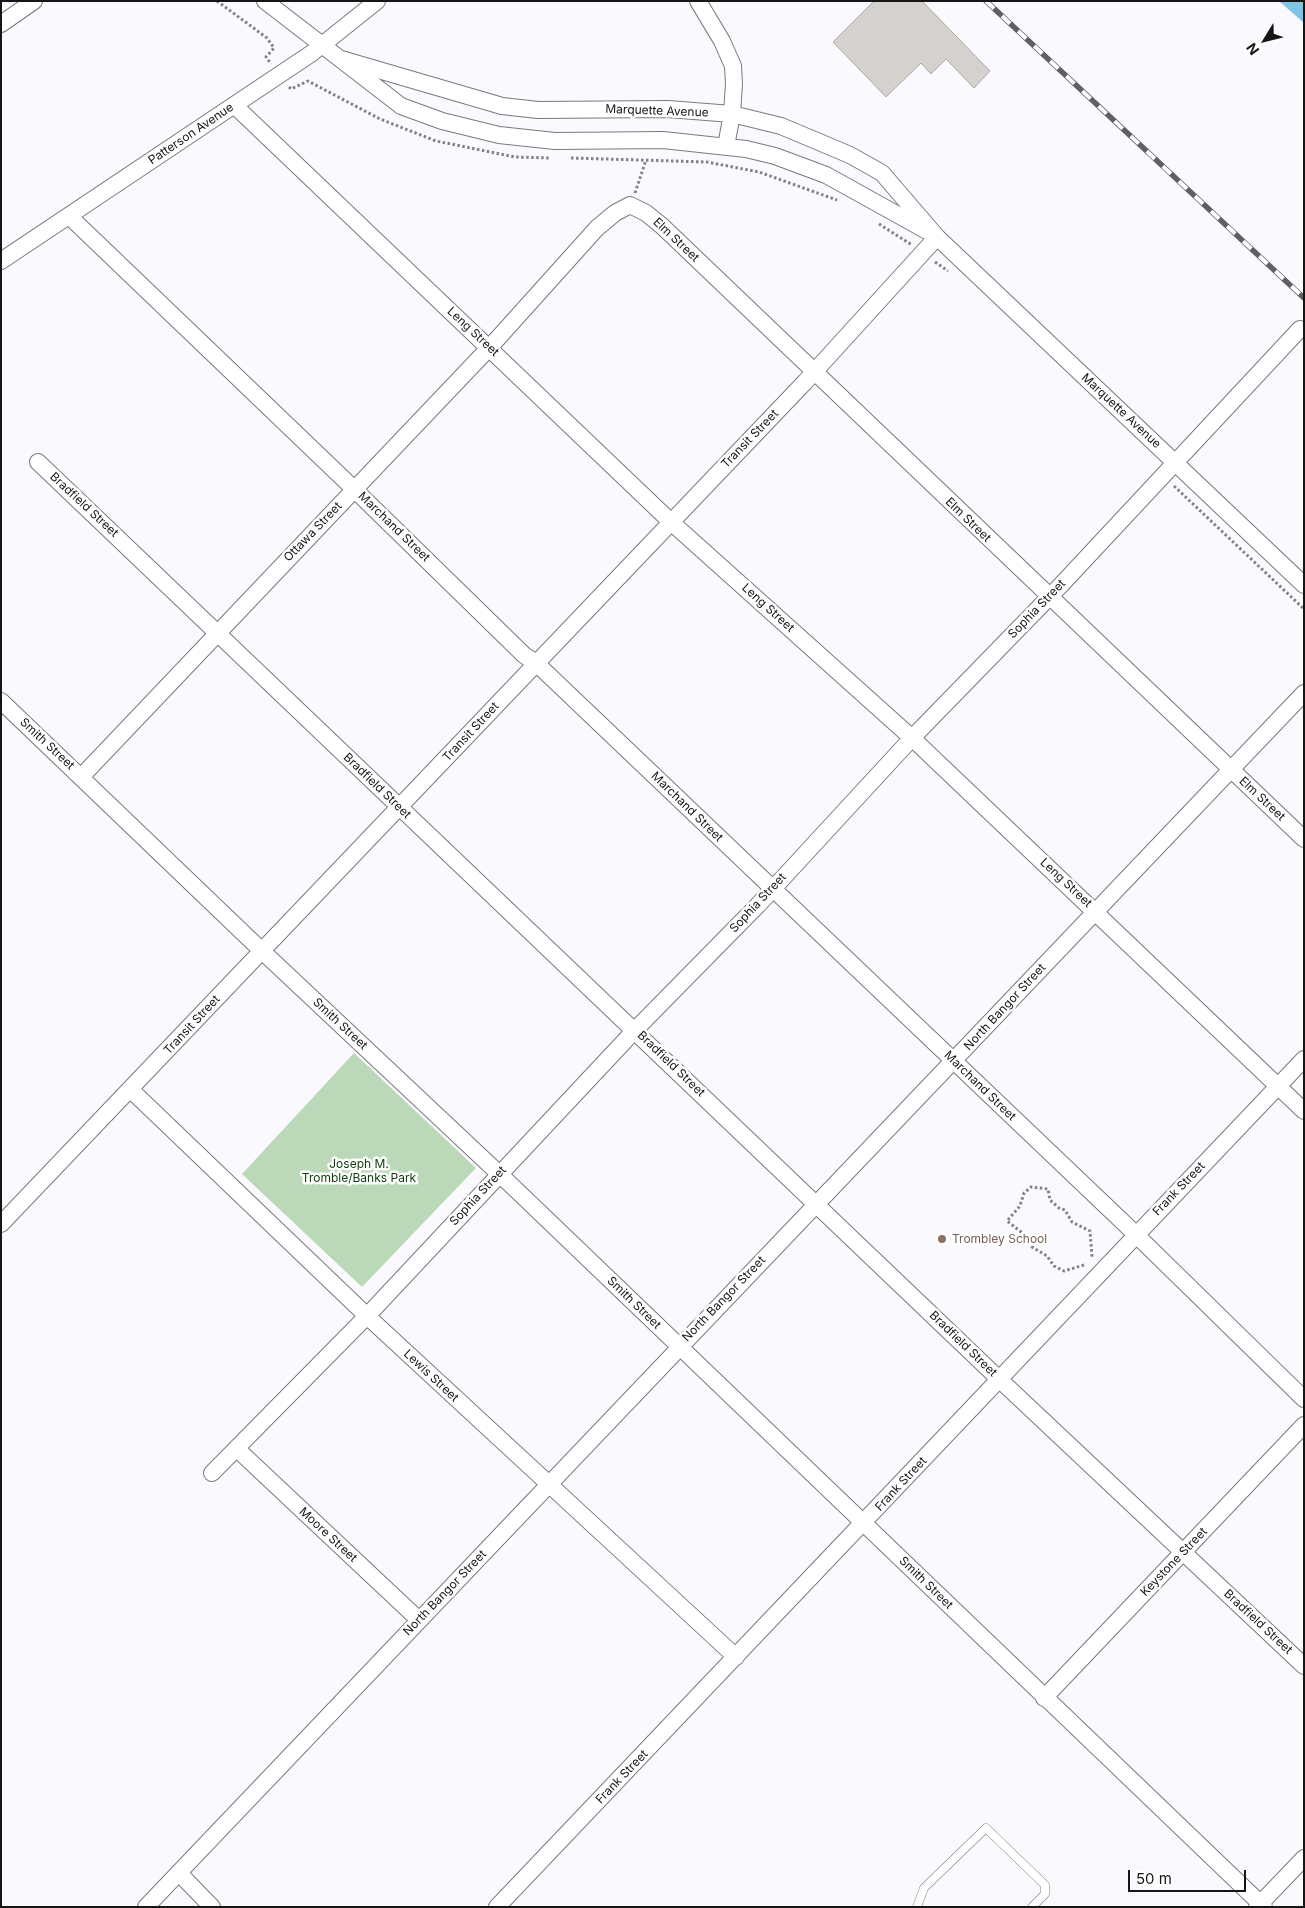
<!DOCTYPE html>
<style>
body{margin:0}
#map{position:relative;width:1305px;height:1908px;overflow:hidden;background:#fafafe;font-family:Inter,sans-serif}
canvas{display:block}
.frame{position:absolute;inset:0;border:2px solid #161617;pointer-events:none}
.north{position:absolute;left:1240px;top:15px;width:50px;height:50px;-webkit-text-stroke:4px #fff;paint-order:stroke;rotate:234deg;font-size:14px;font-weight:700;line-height:20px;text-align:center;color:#161617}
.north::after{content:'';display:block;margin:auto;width:18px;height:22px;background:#161617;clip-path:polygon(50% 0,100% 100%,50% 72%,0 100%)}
.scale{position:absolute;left:1128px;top:1870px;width:118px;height:22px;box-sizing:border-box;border:2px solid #161617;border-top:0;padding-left:6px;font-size:15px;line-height:18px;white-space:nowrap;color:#161617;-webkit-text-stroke:4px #fff;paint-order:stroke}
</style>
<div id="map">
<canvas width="1305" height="1908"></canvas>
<div class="frame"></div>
<div class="north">N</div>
<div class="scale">50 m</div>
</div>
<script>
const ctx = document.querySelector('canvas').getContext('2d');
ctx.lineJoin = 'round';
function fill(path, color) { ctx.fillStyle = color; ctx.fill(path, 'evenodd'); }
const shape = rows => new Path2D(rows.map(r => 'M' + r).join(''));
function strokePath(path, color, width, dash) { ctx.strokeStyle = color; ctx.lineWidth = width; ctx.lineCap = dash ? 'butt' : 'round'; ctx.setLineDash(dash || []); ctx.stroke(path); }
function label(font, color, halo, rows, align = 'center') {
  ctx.font = font + ' Inter,sans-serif'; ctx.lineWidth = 5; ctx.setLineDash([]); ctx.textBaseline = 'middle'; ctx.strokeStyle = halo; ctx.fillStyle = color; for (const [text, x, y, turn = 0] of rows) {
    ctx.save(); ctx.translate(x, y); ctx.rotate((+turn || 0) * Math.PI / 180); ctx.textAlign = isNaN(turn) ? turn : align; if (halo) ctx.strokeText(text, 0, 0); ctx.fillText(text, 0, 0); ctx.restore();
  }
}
const green = shape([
 [354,1053,476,1168,362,1287,242,1174]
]);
const water = shape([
 [1279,1,1304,1,1304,23]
]);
const building = shape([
 [874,1,922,1,990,71,974,88,946,59,931,74,921,63,886,97,833,42,874,1]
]);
const path = shape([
 [217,1,267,38,274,48,266,57,271,64],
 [289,87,291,89,308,81,380,119,436,141,515,157,550,158],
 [571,158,707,162,759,172,837,200],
 [635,193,646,160],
 [879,224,912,245],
 [935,262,948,271],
 [1174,486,1304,609],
 [1084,1265,1064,1271,1054,1266,1047,1256,1032,1247,1025,1235,1007,1221,1020,1206,1024,1193,1031,1187,1048,1189,1050,1200,1059,1208,1065,1210,1072,1222,1090,1231,1092,1257]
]);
const service = shape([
 [917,1907,924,1888,986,1828,1045,1885,1045,1894,1032,1907]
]);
const minor = shape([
 [265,1,401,106,442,121,499,135,555,141,663,140,746,149,775,156,826,175,927,231],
 [698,1,722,41,733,66,734,84,732,114,726,146],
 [1,24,34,1],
 [341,59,502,106,538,110,668,109,732,114,781,126,850,155,882,173,937,237,1304,585],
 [234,105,671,522,912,738,1304,1111],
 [69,216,354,489,524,655,536,663,1125,1224,1304,1399],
 [1,261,312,53,377,1],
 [38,462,999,1379,1304,1666],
 [1,701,262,951,510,1184,1264,1907],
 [81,777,490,347,597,228,615,213,630,205,646,213,662,226,1304,839],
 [131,1090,367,1316,736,1657],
 [1,1224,805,382,937,237],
 [237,1449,419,1620],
 [212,1473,367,1316,635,1030,758,905,912,738,1061,585,1300,329],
 [1044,1698,1304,1425],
 [179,1873,212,1907],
 [146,1907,1304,693],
 [497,1907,1304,1059],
 [1257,1907,1304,1858]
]);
const rail = shape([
 [986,1,1304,298]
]);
const markers = [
 [942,1239,5,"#8d6e63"]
];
const streetNames = [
 ["Marquette Avenue",657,111,2],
 ["Patterson Avenue",191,134,-34],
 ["Elm Street",676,240,43],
 ["Leng Street",473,332,43],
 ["Marquette Avenue",1121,411,43],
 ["Transit Street",750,439,-46],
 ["Bradfield Street",84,505,43],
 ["Elm Street",968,520,44],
 ["Marchand Street",394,527,44],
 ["Ottawa Street",313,532,-46],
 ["Leng Street",768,608,42],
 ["Sophia Street",1037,609,-46],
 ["Transit Street",471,732,-47],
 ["Smith Street",47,744,43],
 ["Bradfield Street",377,786,44],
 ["Elm Street",1262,799,43],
 ["Marchand Street",687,807,44],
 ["Leng Street",1066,883,43],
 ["Sophia Street",758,903,-47],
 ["North Bangor Street",1005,1007,-47],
 ["Smith Street",340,1024,43],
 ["Transit Street",192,1025,-47],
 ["Bradfield Street",671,1064,44],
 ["Marchand Street",980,1086,44],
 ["Frank Street",1179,1189,-46],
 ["Sophia Street",478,1196,-47],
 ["North Bangor Street",724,1299,-46],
 ["Smith Street",634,1303,44],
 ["Bradfield Street",963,1344,44],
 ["Lewis Street",431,1376,43],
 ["Frank Street",901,1484,-47],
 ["Moore Street",328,1535,43],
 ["Keystone Street",1174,1562,-46],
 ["Smith Street",926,1583,44],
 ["North Bangor Street",445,1593,-46],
 ["Bradfield Street",1258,1622,43],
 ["Frank Street",622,1777,-46]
];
const parkNames = [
 ["Joseph M.",359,1164],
 ["Tromble/Banks Park",359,1178]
];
const educationNames = [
 ["Trombley School",952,1239]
];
fill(green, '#bbd9b9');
fill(water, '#7ec6e4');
fill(building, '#d4d1cf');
strokePath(building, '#aba8a6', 1);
strokePath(service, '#7a7a7e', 9);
strokePath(minor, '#7a7a7e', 18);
strokePath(path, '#828284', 3, [2.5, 2.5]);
strokePath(service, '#fff', 8);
strokePath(minor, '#fff', 16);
strokePath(rail, '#606062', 5.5);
strokePath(rail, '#fff', 4, [11]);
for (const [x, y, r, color] of markers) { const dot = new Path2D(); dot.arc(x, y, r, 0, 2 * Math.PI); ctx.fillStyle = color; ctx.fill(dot); strokePath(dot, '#fff', 2); }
label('12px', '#161617', '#fff', streetNames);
label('12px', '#0c3c0d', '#fff', parkNames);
label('12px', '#785e54', '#fff', educationNames, 'left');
</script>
